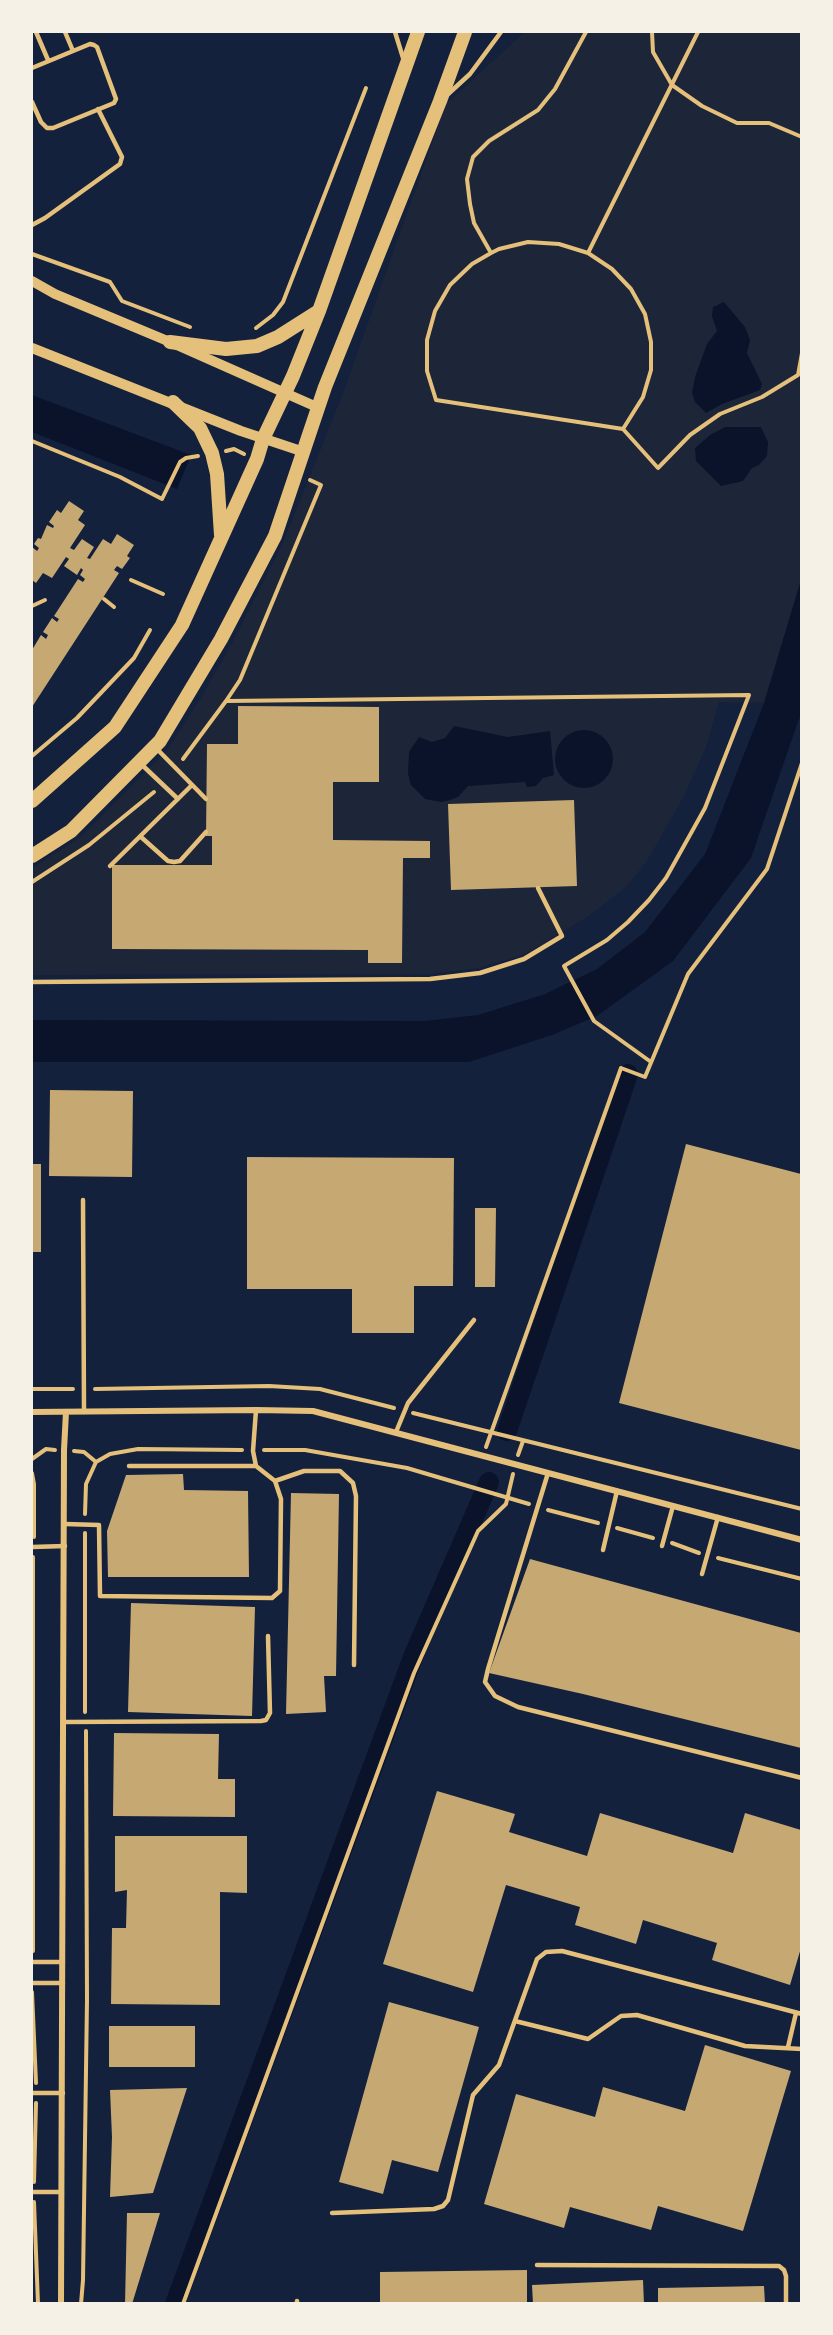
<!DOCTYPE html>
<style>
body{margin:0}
#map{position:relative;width:833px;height:2335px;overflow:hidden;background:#14213d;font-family:"Fira Sans Condensed",sans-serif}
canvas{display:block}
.frame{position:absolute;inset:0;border:33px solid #f6f1e7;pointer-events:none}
</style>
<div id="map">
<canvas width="833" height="2335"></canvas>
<div class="frame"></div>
</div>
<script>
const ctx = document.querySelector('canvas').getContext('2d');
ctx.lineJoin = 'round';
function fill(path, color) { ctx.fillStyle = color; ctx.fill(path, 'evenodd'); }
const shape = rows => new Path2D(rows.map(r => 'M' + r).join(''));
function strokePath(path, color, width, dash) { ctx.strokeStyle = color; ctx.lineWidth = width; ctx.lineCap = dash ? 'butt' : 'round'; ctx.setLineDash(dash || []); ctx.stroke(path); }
const green = shape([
 [525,32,801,32,801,580,764,703,719,702,706,747,683,798,647,861,627,886,587,917,523,955,478,968,429,974,32,975,32,868,81,837,168,749,202,696,231,645,283,543,342,396,446,104]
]);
const water = shape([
 [724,302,745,327,750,340,747,353,762,384,760,390,722,404,706,413,695,402,692,393,695,377,707,344,717,331,712,316,713,307],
 [32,395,191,455,177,489,32,432],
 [725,427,761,427,768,442,767,456,759,465,752,468,743,481,721,486,696,461,695,448,710,435],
 [801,580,801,713,751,858,673,961,597,1016,552,1035,469,1062,32,1062,32,1020,424,1021,478,1015,545,994,597,969,645,932,705,854,764,703],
 [454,726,508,737,550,731,554,775,543,778,536,786,527,787,525,782,468,786,458,797,450,800,441,802,425,799,411,785,408,774,409,752,419,737,432,742,445,738],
 '555 759a29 29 0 1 1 58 0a29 29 0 1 1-58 0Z'
]);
const canal = shape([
 [507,1431,628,1074],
 [175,2304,413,1657,489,1482]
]);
const building = shape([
 [69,501,84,511,78,520,85,525,70,548,74,550,82,539,94,547,87,558,90,559,103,539,111,544,117,534,134,545,127,556,130,558,122,569,117,566,114,570,119,573,32,707,32,650,41,635,46,639,48,635,43,632,52,618,57,622,59,619,54,616,78,579,83,582,85,579,80,575,83,570,81,568,77,575,64,566,69,559,66,557,52,578,43,573,36,583,32,580,32,547,37,551,39,548,34,544,38,538,41,539,47,525,53,528,54,526,49,522,57,510,61,513],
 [238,706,379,707,379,782,333,782,333,840,430,841,430,858,403,858,402,963,368,963,368,950,112,949,112,865,212,865,212,836,206,836,207,744,238,744],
 [574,800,577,886,451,890,448,804],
 [50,1090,133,1091,132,1177,49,1176],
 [686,1144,801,1174,801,1450,619,1403],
 [247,1157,454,1158,453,1286,414,1286,414,1333,352,1333,352,1289,247,1289],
 [32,1164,41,1164,41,1252,32,1252],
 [475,1208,496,1208,495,1287,475,1287],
 [183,1474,184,1490,248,1491,249,1577,108,1577,107,1531,126,1475],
 [291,1493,339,1494,336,1676,324,1676,326,1712,286,1714],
 [530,1559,801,1633,801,1748,583,1694,489,1673],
 [131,1603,255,1607,252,1716,128,1712],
 [114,1733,219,1734,218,1779,235,1779,235,1817,113,1816],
 [437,1791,515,1814,509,1832,587,1856,600,1813,733,1853,745,1813,801,1830,801,1948,790,1985,712,1960,717,1943,643,1920,636,1944,575,1925,580,1907,506,1885,473,1992,383,1964],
 [115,1836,247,1836,247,1893,220,1892,220,2005,111,2004,112,1928,126,1928,127,1890,115,1892],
 [389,2002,479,2027,438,2172,392,2160,383,2194,339,2182],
 [109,2026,195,2026,195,2067,109,2067],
 [705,2045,791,2071,743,2231,658,2206,651,2230,570,2207,564,2228,484,2204,516,2094,595,2117,603,2087,685,2111],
 [187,2088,153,2193,110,2197,112,2137,110,2090],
 [127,2213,160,2213,132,2304,125,2304],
 [527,2270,527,2304,380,2304,380,2272],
 [643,2280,644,2304,533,2304,532,2285],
 [764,2286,765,2304,658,2304,658,2288]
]);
const path = shape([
 [652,32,653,52,672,85,702,106,737,123,769,123,802,137],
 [491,253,474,223,470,204,467,179,473,157,489,141,538,110,555,89,586,32],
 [588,253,698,32],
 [32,254,110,282,122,301,190,327],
 [802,260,802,271],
 [256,328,273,315,283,302,366,88],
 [623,429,643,397,651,370,651,342,645,314,631,289,612,269,588,253,559,244,528,242,499,249,491,253,472,264,450,285,435,311,427,340,427,371,436,400,623,429,658,468,690,435,720,414,762,397,798,375,802,353],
 [32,441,120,477,162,499,180,462,186,458,198,456],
 [226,451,234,449,244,454],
 [310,480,321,485,240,680,226,701,749,695,705,808,666,878,649,900,628,922,607,940,564,966,594,1021,651,1062],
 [131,580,163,594],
 [104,599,114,607],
 [32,606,45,600],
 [32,756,77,718,134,658,150,630],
 [183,759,226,701],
 [32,882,89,845,154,792],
 [32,1389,73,1389],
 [95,1389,269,1386,320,1389,394,1408],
 [413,1413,802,1509],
 [486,1447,621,1068,645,1077,688,974,767,869,802,763],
 [264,1450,305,1450,407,1468,529,1504],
 [74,1451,84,1452,96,1462],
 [518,1455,523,1441],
 [32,1459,46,1449,55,1450],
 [32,1473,34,1484,34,1537],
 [548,1510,598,1523],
 [85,1514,86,1484,96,1462,110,1454,138,1449,242,1450],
 [617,1528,653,1538],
 [85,1533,85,1712],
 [672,1543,699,1553],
 [33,1557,33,1951],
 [718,1558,802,1579],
 [32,1992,36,2083],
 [34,2182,36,2103],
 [34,2202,38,2304],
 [81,2304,83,2280,87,2000,86,1731],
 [183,2304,414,1673,478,1531,506,1504,513,1474]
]);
const service = shape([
 [36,32,48,60],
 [65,32,73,51],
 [395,32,404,61],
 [32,68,90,44,94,45,97,47,116,99,114,103,53,128,47,128,41,122,32,102],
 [446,96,470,74,501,32],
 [32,225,45,218,120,164,122,157,98,109],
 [156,748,206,799],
 [141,764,178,799],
 [141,837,168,861,174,862,180,861,206,832],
 [110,866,192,785],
 [32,982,430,979,480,973,524,959,562,936,538,888],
 [83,1200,84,1412],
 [396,1432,408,1403,474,1320],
 [129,1466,256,1466],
 [548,1473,488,1669,485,1682,495,1696,518,1707,802,1778],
 [275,1481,304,1471,340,1471,353,1483,356,1496,354,1665],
 [65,1524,99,1525,100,1596,272,1598,280,1591,281,1499,275,1481,256,1466,253,1451,256,1410],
 [662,1546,673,1506],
 [32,1547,65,1546],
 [603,1550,617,1491],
 [702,1574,718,1517],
 [64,1722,261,1721,266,1720,270,1713,268,1636],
 [32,1962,63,1962],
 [32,1983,63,1983],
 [515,2021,588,2039,621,2016,637,2015,745,2046,802,2049],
 [788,2047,796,2013],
 [32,2093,63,2093],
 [32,2192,62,2192],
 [332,2213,434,2209,443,2206,448,2200,473,2095,499,2065,537,1959,546,1952,562,1951,802,2014],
 [537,2265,779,2266,784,2270,786,2276,786,2304],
 [297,2304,297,2301]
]);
const minor = shape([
 [32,1412,256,1410,313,1411,802,1540],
 [61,2304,64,1450,66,1412]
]);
const tertiary = shape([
 [32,281,55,294,170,342,319,408],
 [32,348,241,431,304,452]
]);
const primary = shape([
 [170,342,226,349,257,346,278,337,319,311],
 [173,402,200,428,212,453,217,474,221,535],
 [32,801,115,727,182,625,257,459,263,439,293,376,319,311,418,32],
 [32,856,71,831,160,741,221,639,275,536,325,387,440,101,465,32]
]);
fill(green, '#1d2539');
fill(water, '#0b132b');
strokePath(canal, '#0b132b', 20);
fill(building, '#c6a872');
strokePath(path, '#e5c07b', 4);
strokePath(service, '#e5c07b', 4.5);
strokePath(minor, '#e5c07b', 6);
strokePath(tertiary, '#e5c07b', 10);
strokePath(primary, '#e5c07b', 14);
</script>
